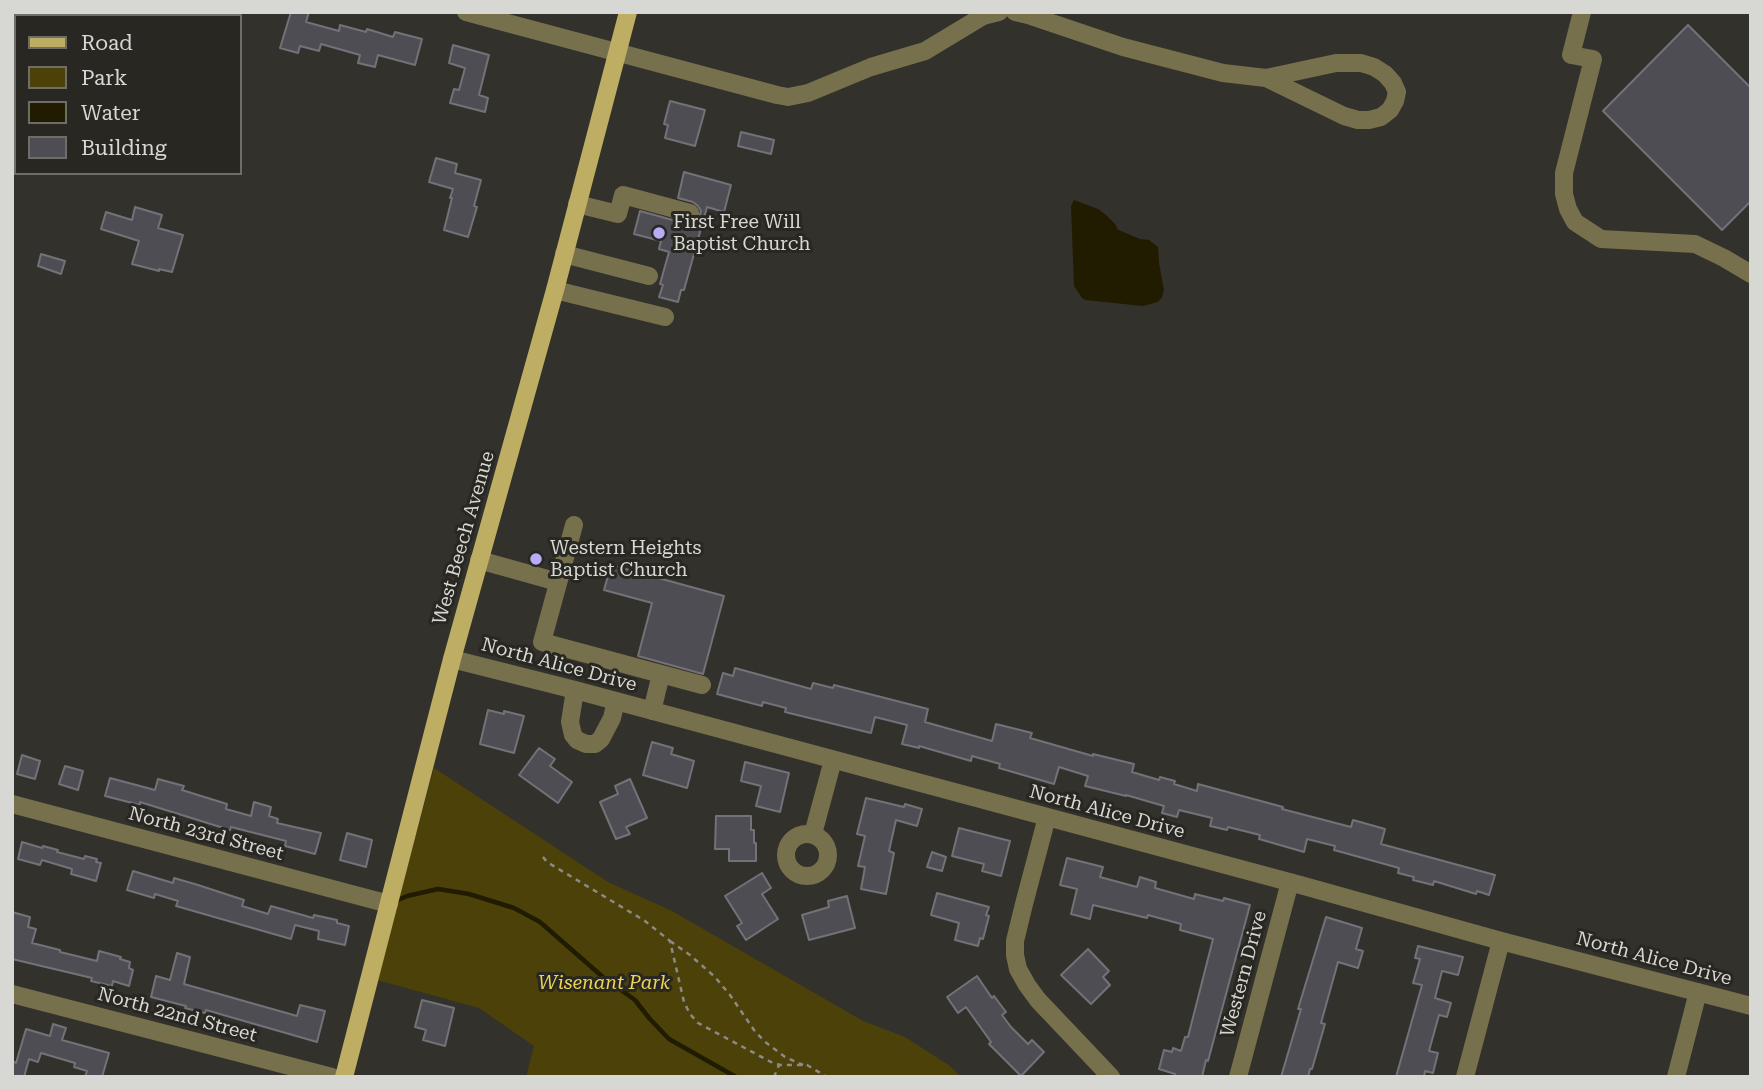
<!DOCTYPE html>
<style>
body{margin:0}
#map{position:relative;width:1763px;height:1089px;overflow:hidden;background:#32312b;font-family:"Roboto Serif",serif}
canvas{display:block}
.frame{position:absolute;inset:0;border:14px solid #d7d7d3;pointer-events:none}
.legend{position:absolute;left:14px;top:14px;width:228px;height:161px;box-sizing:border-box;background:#282721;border:2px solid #6e6d68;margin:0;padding:9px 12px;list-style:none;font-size:21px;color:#d7d7d3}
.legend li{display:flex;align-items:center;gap:14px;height:35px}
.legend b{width:35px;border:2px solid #6e6d68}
</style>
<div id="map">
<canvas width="1763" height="1089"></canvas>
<div class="frame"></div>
<ul class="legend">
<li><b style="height:9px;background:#bdae63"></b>Road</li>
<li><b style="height:19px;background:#4c4209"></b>Park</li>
<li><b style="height:19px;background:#211b00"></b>Water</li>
<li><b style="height:19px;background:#4d4d53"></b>Building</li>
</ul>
</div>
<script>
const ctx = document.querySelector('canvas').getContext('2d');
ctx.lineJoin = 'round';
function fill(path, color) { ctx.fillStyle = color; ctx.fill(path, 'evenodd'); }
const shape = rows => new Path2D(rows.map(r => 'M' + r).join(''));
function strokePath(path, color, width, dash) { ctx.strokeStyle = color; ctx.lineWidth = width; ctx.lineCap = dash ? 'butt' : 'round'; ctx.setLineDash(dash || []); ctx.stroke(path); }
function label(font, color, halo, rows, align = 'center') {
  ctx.font = font + ' "Roboto Serif",serif'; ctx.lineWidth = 6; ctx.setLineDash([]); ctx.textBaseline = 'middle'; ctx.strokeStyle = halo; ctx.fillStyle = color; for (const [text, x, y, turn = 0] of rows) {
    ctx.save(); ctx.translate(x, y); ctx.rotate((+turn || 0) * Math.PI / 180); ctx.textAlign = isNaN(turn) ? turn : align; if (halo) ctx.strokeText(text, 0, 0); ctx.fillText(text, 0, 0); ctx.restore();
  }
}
const green = shape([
 [434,768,608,882,672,911,863,1021,905,1037,950,1066,961,1077,526,1077,534,1046,479,1008,377,980]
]);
const water = shape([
 [1074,200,1098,209,1106,215,1116,225,1117,229,1121,231,1140,239,1149,240,1158,247,1159,263,1164,290,1162,297,1158,302,1143,306,1086,300,1082,298,1074,286,1071,206]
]);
const stream = shape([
 [398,900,407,896,438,889,469,894,514,908,540,922,604,978,635,1000,649,1018,669,1039,736,1077]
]);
const building = shape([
 [291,12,309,12,306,22,339,31,340,25,366,32,367,29,393,37,395,32,422,39,415,65,378,55,375,67,358,63,360,55,321,44,319,51,300,46,298,53,280,48,291,12],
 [1688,25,1751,88,1751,201,1722,230,1603,111,1688,25],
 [453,45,489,55,479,95,488,98,485,112,450,103,454,89,459,90,465,68,449,63,453,45],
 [670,101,705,110,695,146,665,138,668,125,664,124,670,101],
 [741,132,774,140,771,154,738,146,741,132],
 [436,158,457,164,455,173,481,180,474,206,477,207,468,237,444,230,452,198,450,198,453,189,429,182,436,158],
 [684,172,731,185,724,212,707,207,684,290,681,290,678,302,659,297,663,285,660,284,669,252,659,249,661,241,634,234,640,211,687,224,694,224,698,220,701,211,698,206,693,202,678,198,684,172],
 [135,207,162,215,158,228,183,235,172,272,159,269,159,271,132,264,139,241,101,229,106,212,132,220,135,207],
 [41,254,65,261,61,274,38,266,41,254],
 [611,565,724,596,703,674,638,656,652,603,604,590,611,565],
 [735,668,811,689,813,683,833,688,834,685,928,709,925,722,992,741,996,724,1032,733,1030,738,1093,756,1093,754,1134,764,1132,772,1159,780,1160,777,1175,781,1174,784,1197,791,1198,784,1283,807,1282,809,1351,827,1353,820,1385,829,1381,844,1495,875,1489,895,1477,891,1476,894,1434,881,1433,885,1413,880,1414,877,1398,873,1399,868,1334,850,1335,846,1307,839,1304,852,1259,839,1260,835,1228,827,1227,830,1210,826,1212,818,1179,810,1177,817,1162,813,1164,806,1126,795,1126,796,1085,786,1088,776,1059,767,1054,784,999,768,1000,764,972,756,971,761,919,746,919,748,902,744,907,725,875,717,871,733,785,712,786,708,763,702,762,706,717,694,723,673,733,676,735,668],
 [488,710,504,714,504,711,524,716,514,753,480,744,488,710],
 [652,742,673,748,671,754,694,761,687,788,643,775,652,742],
 [539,748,555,759,550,766,572,782,558,803,519,775,539,748],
 [22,755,40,761,35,779,17,774,22,755],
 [745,762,789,773,780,812,756,806,761,786,741,781,745,762],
 [65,766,83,771,78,790,59,784,65,766],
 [110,778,155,790,158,779,184,786,182,790,227,804,226,809,251,816,254,802,271,807,269,816,278,819,277,823,321,833,315,854,285,846,286,841,231,827,230,830,140,802,140,805,105,796,110,778],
 [630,779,647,818,626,827,630,834,616,839,600,802,618,794,615,786,630,779],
 [866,798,904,807,905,804,922,809,917,826,896,820,889,851,894,853,886,894,861,889,865,867,858,866,865,836,857,834,866,798],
 [716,816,751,816,751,830,754,830,754,843,756,843,756,861,729,861,729,849,715,849,716,816],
 [959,828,1010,841,1001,876,982,871,984,864,952,856,959,828],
 [347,833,372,840,366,867,340,860,347,833],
 [22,842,42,848,43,846,58,850,57,852,84,859,85,856,97,859,96,862,101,863,96,881,71,874,72,869,42,860,40,865,18,859,22,842],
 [932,852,946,857,942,871,927,867,932,852],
 [1067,858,1103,867,1100,877,1137,887,1140,877,1156,882,1155,888,1194,899,1195,894,1223,901,1224,898,1250,905,1208,1061,1206,1060,1202,1077,1174,1077,1175,1074,1159,1069,1164,1050,1172,1052,1173,1048,1181,1051,1185,1037,1188,1037,1213,939,1180,930,1181,924,1148,915,1147,918,1093,905,1090,919,1071,914,1077,889,1060,885,1067,858],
 [133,871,173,883,174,878,198,885,244,900,242,906,268,914,271,906,313,918,314,915,337,920,337,923,349,926,345,945,318,939,319,931,295,925,291,939,176,906,178,901,155,894,154,898,127,890,133,871],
 [762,873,771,888,762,894,778,919,746,940,737,926,742,923,725,896,762,873],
 [937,893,989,907,986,915,989,916,983,939,980,938,978,946,955,940,959,923,931,915,937,893],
 [847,896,855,928,809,940,802,915,829,907,828,901,847,896],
 [12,912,30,917,28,927,36,929,32,943,60,950,60,952,97,961,99,951,121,957,120,959,130,962,129,968,133,970,129,986,113,981,112,986,91,981,92,978,12,959,12,912],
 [1326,917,1362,928,1356,949,1363,951,1358,968,1338,962,1321,1023,1325,1024,1312,1069,1310,1069,1308,1077,1281,1077,1301,1009,1298,1009,1326,917],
 [1418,946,1463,957,1458,975,1442,971,1435,998,1451,1003,1447,1017,1439,1015,1429,1051,1438,1053,1433,1073,1425,1071,1424,1077,1396,1077,1422,985,1413,983,1420,959,1415,958,1418,946],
 [1088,949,1109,971,1103,977,1110,985,1091,1004,1061,975,1088,949],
 [177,953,190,957,184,984,297,1016,300,1005,325,1011,317,1042,206,1010,205,1013,185,1008,186,1006,151,997,156,976,170,980,177,953],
 [977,976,992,998,994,996,1006,1012,1002,1015,1011,1027,1028,1044,1032,1040,1044,1052,1021,1076,989,1044,991,1042,966,1007,958,1013,947,997,977,976],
 [422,1000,454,1008,445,1046,423,1040,426,1030,415,1027,422,1000],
 [53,1024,66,1028,62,1040,109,1053,102,1077,85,1077,87,1071,74,1067,75,1063,41,1053,38,1062,29,1059,24,1077,12,1077,12,1061,16,1063,26,1029,50,1036,53,1024]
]);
const path = shape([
 [543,857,547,862,645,921,670,941,684,1002,690,1014,698,1023,771,1062,780,1065,807,1065,827,1077],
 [670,941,690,955,715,977,730,995,754,1030,764,1041,785,1057,803,1065],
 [774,1077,779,1065]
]);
const minor = shape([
 [466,12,777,95,788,97,808,93,871,67,925,51,983,16,999,12],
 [1015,12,1028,15,1123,47,1223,73,1266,78,1336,63,1361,63,1374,67,1385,74,1393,83,1397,92,1395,101,1390,110,1381,117,1369,120,1358,120,1344,116,1266,78],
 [1582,12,1571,55,1593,59,1564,173,1564,194,1568,209,1575,222,1601,239,1695,244,1724,258,1751,274],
 [170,16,171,12],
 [12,26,16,27],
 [577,204,618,214,623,195,690,213],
 [564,254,649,276],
 [555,290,665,317],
 [574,525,542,642,702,685],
 [479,560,558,582],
 [452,659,575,690,1304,886,1501,941,1751,1006],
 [575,690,570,722,573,735,577,740,586,744,595,744,601,739,612,718,616,701],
 [652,711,661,674],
 [12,804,389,904],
 [1047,817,1024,904,1015,941,1015,955,1018,969,1027,985,1038,1000,1111,1077],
 '786 855a21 21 0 1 1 42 0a21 21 0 1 1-42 0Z',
 [813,834,833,760],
 [12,994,332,1077],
 [1238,1077,1290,882],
 [1465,1077,1501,941],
 [1676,1077,1698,992]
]);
const major = shape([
 [344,1077,452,659,555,290,628,12]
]);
const markers = [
 [659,233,7,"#b6acf8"],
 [536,559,7,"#b6acf8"]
];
const poiNames = [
 ["First Free Will",673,222],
 ["Baptist Church",673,244],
 ["Western Heights",550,548],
 ["Baptist Church",550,570]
];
const streetNames = [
 ["West Beech Avenue",464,538,-74],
 ["North Alice Drive",559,665,15],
 ["North Alice Drive",1107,812,15],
 ["North 23rd Street",206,834,15],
 ["North Alice Drive",1654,959,15],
 ["Western Drive",1244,974,-75],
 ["North 22nd Street",177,1015,15]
];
const parkNames = [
 ["Wisenant Park",604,983]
];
fill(green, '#4c4209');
fill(water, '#211b00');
strokePath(stream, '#211b00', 4.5);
fill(building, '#4d4d53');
strokePath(building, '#727278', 2);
strokePath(path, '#8b8a86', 2.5, [5, 5]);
strokePath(minor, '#77704d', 18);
strokePath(major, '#bdae63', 18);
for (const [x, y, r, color] of markers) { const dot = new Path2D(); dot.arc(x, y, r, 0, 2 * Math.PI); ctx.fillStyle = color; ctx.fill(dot); strokePath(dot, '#282721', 2.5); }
label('19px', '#d7d7d3', '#282721', poiNames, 'left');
label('19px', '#d7d7d3', '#282721', streetNames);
label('italic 19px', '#ecd456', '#282721', parkNames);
</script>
